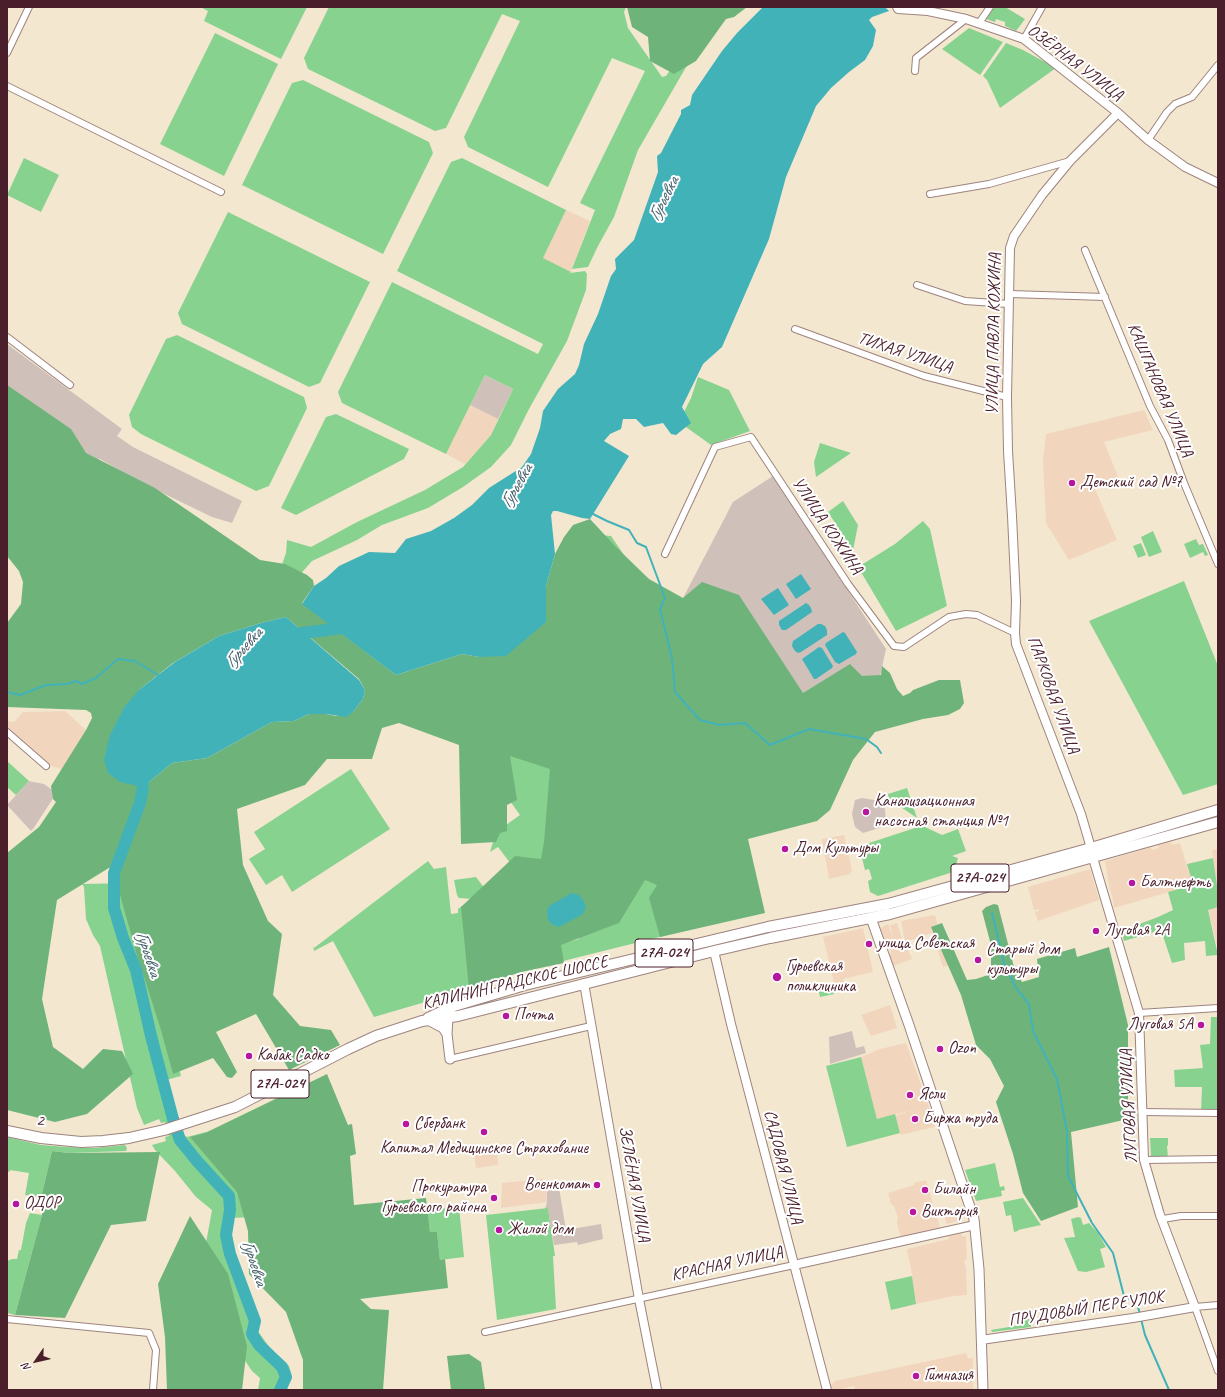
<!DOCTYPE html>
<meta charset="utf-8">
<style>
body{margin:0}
#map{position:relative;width:1225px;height:1397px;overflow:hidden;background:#f3e7d0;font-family:Caveat,sans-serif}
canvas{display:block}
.frame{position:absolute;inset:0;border:8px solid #4a1f2b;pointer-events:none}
.north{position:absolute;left:16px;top:1341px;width:40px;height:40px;-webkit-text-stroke:3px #fff;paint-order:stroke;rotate:236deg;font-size:11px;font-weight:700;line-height:16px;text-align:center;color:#4a1f2b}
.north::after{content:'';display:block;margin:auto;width:14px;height:18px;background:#4a1f2b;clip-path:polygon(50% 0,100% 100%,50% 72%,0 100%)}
</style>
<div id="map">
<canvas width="1225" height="1397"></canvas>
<div class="frame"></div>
<div class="north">N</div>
</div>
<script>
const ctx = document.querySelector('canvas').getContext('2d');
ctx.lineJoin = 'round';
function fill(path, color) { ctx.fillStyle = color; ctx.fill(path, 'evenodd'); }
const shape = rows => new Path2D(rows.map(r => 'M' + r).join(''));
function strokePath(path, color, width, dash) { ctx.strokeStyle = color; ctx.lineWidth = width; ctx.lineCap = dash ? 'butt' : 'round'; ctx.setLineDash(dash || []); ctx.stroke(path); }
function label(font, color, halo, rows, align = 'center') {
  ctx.font = font + ' Caveat,sans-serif'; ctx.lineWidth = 4; ctx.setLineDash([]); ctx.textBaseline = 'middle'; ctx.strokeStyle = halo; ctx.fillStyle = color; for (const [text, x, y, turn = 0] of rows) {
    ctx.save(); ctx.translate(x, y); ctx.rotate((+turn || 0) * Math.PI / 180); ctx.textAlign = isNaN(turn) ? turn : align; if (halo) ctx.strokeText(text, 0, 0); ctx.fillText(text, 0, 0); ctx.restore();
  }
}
const built = shape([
 [566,210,590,221,571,272,542,258],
 [470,405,498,419,491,435,465,464,446,454],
 [1144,410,1153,430,1104,442,1119,479,1095,489,1117,540,1069,560,1046,523,1043,461,1046,434],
 [65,711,87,731,64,770,37,761,7,732,7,721,14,722,23,712],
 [844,835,852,870,850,874,829,879,822,839],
 [1170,842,1172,845,1180,843,1193,885,1114,908,1113,900,1109,885,1105,861,1151,847,1152,850,1159,848,1158,845],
 [1218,849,1218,892,1212,850],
 [1090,869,1099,900,1038,921,1035,912,1039,911,1039,909,1034,910,1028,887],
 [1218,907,1218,950,1208,909],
 [935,915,949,965,943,967,932,933,905,942,901,921],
 [897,923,905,948,907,948,912,959,893,966,889,954,891,953,887,940,889,939,884,940,880,928,888,924,893,938,890,925],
 [863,928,873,972,843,979,845,988,836,991,823,937],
 [890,1005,897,1028,871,1036,861,1015],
 [906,1043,935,1124,934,1127,901,1135,895,1116,913,1110,877,1119,861,1057,880,1049],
 [489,1146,491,1148,497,1147,498,1164,497,1165,476,1168,473,1149],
 [542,1179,546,1181,547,1202,501,1208,502,1183],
 [926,1180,940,1228,901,1238,897,1223,898,1218,894,1206,891,1204,888,1193,914,1185,914,1183],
 [957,1211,958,1221,947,1224,943,1214],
 [961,1231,962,1236,966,1236,967,1259,964,1261,966,1267,967,1295,953,1296,916,1304,912,1274,907,1249,949,1239,949,1234],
 [966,1353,968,1358,973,1358,973,1390,855,1390,854,1386,837,1390,832,1390,831,1385,835,1381]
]);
const industrial = shape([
 [7,344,122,429,117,436,133,447,242,501,232,523,212,517,140,482,100,459,68,462,7,424],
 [485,375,513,389,498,419,470,405],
 [773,476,886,649,869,727,854,740,683,598,733,502],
 [29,781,44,784,55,792,54,797,33,829,31,831,7,805],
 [862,798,874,800,880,803,885,809,886,826,863,833,855,827,852,814,855,800],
 [852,1031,856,1048,864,1046,866,1053,830,1064,829,1037],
 [559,1188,566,1230,601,1224,603,1239,578,1245,577,1242,554,1245,548,1209,545,1209,547,1202,547,1189]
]);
const green = shape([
 [200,7,307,7,281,59,204,21,208,11],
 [329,7,626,7,624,12,628,28,662,77,666,76,715,7,689,62,638,150,614,217,598,246,588,267,572,269,595,210,580,203,645,71,612,58,548,187,468,147,464,137,520,21,502,14,446,128,435,131,308,69,304,58],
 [994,7,1005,7,1025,19,1016,31,1005,26,1005,22,996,19,995,22,986,19],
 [969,28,1003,42,980,75,942,49],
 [215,33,278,64,224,176,160,144],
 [1006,43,1023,50,1056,68,1000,108,987,80,983,76],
 [303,80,429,142,433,153,383,254,242,185,292,83],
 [24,158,59,175,41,212,7,195],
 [462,158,566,210,543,258,571,272,570,273,585,271,587,274,586,290,567,341,529,409,511,445,491,467,463,487,428,508,382,525,357,540,312,561,282,595,279,573,286,553,287,540,311,547,357,522,425,490,463,467,491,435,513,389,485,375,446,454,342,403,338,392,392,282,538,354,543,344,397,271,451,162],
 [228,212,370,282,320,383,309,387,182,324,178,313],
 [177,335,304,397,307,408,269,486,256,491,141,434,132,427,129,415,166,339],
 [698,377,729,390,750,431,711,445,679,422,691,398],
 [336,414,409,449,404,459,296,515,281,508,326,417],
 [820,443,851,453,816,477,814,462],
 [843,501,858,525,853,550,828,512],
 [923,521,930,529,947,606,896,631,858,567,895,544],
 [1153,531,1162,552,1149,557,1141,537],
 [589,534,611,536,635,571,688,930,579,957,498,978,465,988,465,989,456,992,456,993,374,1017,333,941,314,951,313,946,314,948,428,861,434,869,446,867,451,914,458,913,458,909,462,906,485,907,518,902,459,898,457,895,454,880,476,877,492,898,514,868,498,847,490,852,496,832,520,815,510,801,482,672],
 [576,921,579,939,528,953],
 [1196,539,1199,545,1203,544,1208,555,1205,556,1203,552,1190,558,1184,544],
 [1141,543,1146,555,1138,558,1133,546],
 [1184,581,1218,666,1218,784,1183,795,1089,621],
 [7,761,29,781,16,795,7,787],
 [351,769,390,829,292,892,282,875,266,885,249,859,265,849,254,832],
 [907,788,917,818,889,799,888,794],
 [921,826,925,827,942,835,958,829,966,851,952,856,958,858,957,861,956,871,878,896,870,892,868,881,872,879,869,869,865,870,861,854,866,844],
 [1213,858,1218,892,1218,907,1208,910,1218,955,1206,956,1205,941,1184,943,1185,960,1172,963,1161,930,1124,941,1121,931,1158,917,1173,910,1168,892,1193,885,1187,864],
 [132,883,181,1076,166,1080,176,1115,176,1119,172,1120,176,1134,181,1133,187,1137,206,1132,213,1138,251,1217,232,1218,228,1232,236,1264,241,1271,250,1293,257,1320,255,1327,270,1348,289,1366,291,1373,287,1390,258,1390,260,1378,252,1371,244,1359,206,1243,212,1210,196,1197,175,1171,155,1150,152,1145,166,1141,165,1137,169,1136,165,1122,161,1123,159,1119,144,1125,137,1108,100,946,93,935,86,919,84,887,82,884],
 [832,984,834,994,820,997,818,988],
 [1211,1017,1218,1017,1218,1111,1201,1111,1202,1087,1175,1087,1174,1070,1203,1068,1200,1045,1210,1044],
 [861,1057,877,1119,895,1114,900,1133,847,1147,826,1066],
 [7,1137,41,1145,67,1147,94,1148,125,1145,127,1148,126,1151,69,1153,52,1151,41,1198,25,1195,29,1173,10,1170,10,1172,7,1171],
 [1150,1138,1168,1138,1168,1145,1167,1146,1168,1158,1153,1159,1151,1156],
 [995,1163,1000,1187,1004,1186,1005,1190,1001,1191,1002,1196,976,1201,965,1170],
 [1023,1198,1041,1225,1018,1230,1018,1231,1014,1232,1011,1215,1006,1216,1003,1202],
 [459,1207,464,1257,440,1260,437,1232,430,1232,427,1210],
 [548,1208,555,1256,553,1256,556,1309,497,1320,486,1215],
 [30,1213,42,1215,15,1315,7,1313,7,1261,12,1259,17,1259,19,1250,21,1250,26,1223],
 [1078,1217,1081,1218,1083,1225,1089,1223,1098,1233,1106,1247,1100,1249,1105,1267,1086,1272,1078,1271,1064,1238,1075,1237,1071,1219],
 [912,1276,916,1304,891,1310,885,1282],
 [1025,1315,1026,1319,1030,1319,1031,1327,992,1332,991,1330,1021,1325,1020,1316]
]);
const forest = shape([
 [627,7,747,7,734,17,726,19,696,61,674,74,650,61,648,37,632,27],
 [7,385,71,429,86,453,155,488,260,560,285,564,307,575,313,580,314,586,302,603,396,675,462,654,479,657,546,622,546,586,555,554,564,537,573,525,590,519,616,547,649,579,683,598,702,582,739,595,803,693,850,664,862,676,881,675,882,666,890,673,897,689,903,696,910,693,913,690,939,680,960,680,964,703,960,709,948,715,923,719,875,732,853,760,830,810,817,821,748,839,765,913,660,937,649,898,657,885,645,880,619,923,561,945,564,963,521,972,469,989,461,907,515,856,541,859,544,842,550,769,510,756,517,800,507,805,507,831,500,833,496,842,461,844,459,745,399,723,382,728,372,759,327,759,305,785,237,809,243,865,268,921,282,934,273,995,300,1026,331,1030,340,1045,289,1070,256,1014,216,1032,237,1072,232,1078,227,1077,213,1058,173,1074,161,1030,136,952,112,866,57,900,42,999,53,1047,83,1069,103,1049,122,1051,133,1074,87,1114,55,1122,7,1110,7,853,39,827,56,802,53,799,51,786,86,730,92,718,91,713,86,710,7,707,7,623,21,604,23,582,19,571,7,556],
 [286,617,359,679,365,690,363,699,353,712,336,716,326,714,309,714,294,721,272,722,207,758,172,763,143,787,140,689,173,663,219,636,261,623],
 [994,904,998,905,1015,971,1022,982,1039,977,1037,959,1075,948,1077,957,1109,947,1128,1025,1128,1119,1071,1132,1078,1207,1041,1221,1023,1193,1013,1154,996,1102,1004,1086,990,1059,976,1045,961,995,931,927,942,923,967,980,976,979,991,974,991,945,982,911,986,907],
 [327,1074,348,1125,352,1124,356,1154,350,1156,354,1205,426,1198,430,1232,437,1232,440,1260,445,1259,448,1288,360,1299,371,1309,389,1310,383,1390,303,1390,303,1360,286,1312,249,1274,248,1231,237,1192,190,1137,205,1133],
 [52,1151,69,1153,160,1152,146,1221,111,1225,65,1318,15,1315,42,1215,41,1198],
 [190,1216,228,1274,247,1346,242,1390,167,1390,165,1337,158,1284],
 [469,1354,481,1362,485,1390,451,1390,447,1356]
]);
const water = shape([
 [763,7,885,7,889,11,872,17,869,20,876,30,873,46,865,60,849,72,831,88,816,106,786,177,769,239,722,347,703,364,682,407,691,423,676,435,671,434,663,423,644,427,636,419,623,419,621,429,610,434,604,441,629,456,590,519,582,518,557,511,553,511,551,515,555,554,546,586,546,622,506,656,479,657,462,654,396,675,302,604,314,586,326,578,339,566,369,552,395,553,406,539,431,531,454,518,472,505,489,488,522,467,531,454,540,428,543,411,558,389,575,374,579,365,584,344,598,314,611,276,616,269,615,259,634,240,658,172,657,156,661,153,681,114,681,110,690,105,692,95,722,51,737,33],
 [801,574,811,589,796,599,786,584],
 [778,588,789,605,774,615,761,599],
 [806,603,809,605,811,608,812,612,786,630,782,630,779,625,779,621],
 [286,617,359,680,365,690,363,699,353,712,346,717,326,714,309,714,294,721,272,722,207,758,172,763,143,787,120,782,108,773,104,760,110,735,125,706,140,689,175,662,219,636,261,623],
 [818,624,821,624,825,626,827,630,827,635,801,652,798,653,795,651,792,646,793,641],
 [843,632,845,633,857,652,856,654,839,664,835,662,825,645,826,643],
 [819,647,822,648,833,666,832,668,816,679,814,679,802,659],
 [572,893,579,895,583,900,586,907,583,914,559,927,553,925,548,920,547,912,549,906]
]);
const stream = shape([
 [593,514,607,521,629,530,637,543,646,547,665,598,660,609,672,658,675,692,700,720,719,725,745,723,770,745,809,729,866,739,877,747,881,753],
 [7,692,20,695,46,685,67,684,76,681,82,684,96,678,118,659,135,661,158,675],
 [992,913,1004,963,1016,988,1029,1004,1033,1031,1057,1079,1067,1132,1068,1176,1092,1223,1113,1253,1124,1296,1137,1304,1140,1314],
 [1141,1319,1145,1335,1169,1390]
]);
const river = shape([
 [287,635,350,627],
 [142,771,143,787,140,803,114,873,114,908,123,938,136,970,151,1036,173,1119,180,1140,197,1161,229,1196,230,1210,226,1235,230,1254,255,1321,252,1334,259,1345,282,1367,286,1377,280,1390]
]);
const minor = shape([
 [979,23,990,7],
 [1024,39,1042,7],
 [7,53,29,7],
 [915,71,916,58,966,19],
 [7,86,221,192],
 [1148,140,1167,112,1175,104,1192,97,1218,65],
 [930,194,989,184,1070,161],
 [1085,250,1150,406,1168,440,1184,483,1218,564],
 [917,285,965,301,1009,304],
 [1010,294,1105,297],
 [795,329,924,376,1007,397],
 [7,337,70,385],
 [665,554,715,447,751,437,848,584,894,646,904,647,949,617,966,614,977,615,1015,633],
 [7,732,46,766],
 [1139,1013,1218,1008],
 [450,1059,591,1026],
 [1143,1112,1218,1113],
 [1144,1160,1218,1159],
 [1163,1219,1181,1216,1218,1216],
 [1218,1305,1195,1307,1218,1371],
 [7,1319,149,1333,156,1350,153,1390],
 [485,1332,794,1265]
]);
const tertiary = shape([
 [897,7,898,9,928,11,966,19,1024,39,1118,113,1148,140,1185,167,1218,183],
 [1091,848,1081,814,1016,644,1015,633,1016,601,1012,516,1008,451,1007,397,1010,248,1014,236,1042,195,1070,161,1118,113],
 [714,951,731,1024,827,1390],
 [584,983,639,1299,657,1390],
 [794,1265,975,1225],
 [981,1340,1133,1318,1195,1307,1160,1215,1144,1160,1139,1013,1093,858]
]);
const secondary = shape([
 [871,918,909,1025,974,1219,979,1269,983,1390],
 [448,1018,447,1034,450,1059],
 [428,1020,443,1028,447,1034]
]);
const primary = shape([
 [428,1018,454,1006,525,985,768,927,888,904,1091,848,1218,810],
 [7,1131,41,1138,81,1142,103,1141,129,1138,164,1130,235,1107,348,1049,376,1036,422,1021,458,1016,714,951,770,938,890,914,1218,822]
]);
const markers = [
 [1072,483,4,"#b5179e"],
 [866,812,4,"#b5179e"],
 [785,849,4,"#b5179e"],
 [1132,883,4,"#b5179e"],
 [1096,931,4,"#b5179e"],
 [869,944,4,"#b5179e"],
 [978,960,4,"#b5179e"],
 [777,977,5,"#b5179e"],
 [506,1016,4,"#b5179e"],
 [1201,1025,4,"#b5179e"],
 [940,1049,4,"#b5179e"],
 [249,1056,4,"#b5179e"],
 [910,1095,4,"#b5179e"],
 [915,1119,4,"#b5179e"],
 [406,1124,4,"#b5179e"],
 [484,1132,4,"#b5179e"],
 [597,1185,4,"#b5179e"],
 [925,1190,4,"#b5179e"],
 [494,1198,4,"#b5179e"],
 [16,1204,4,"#b5179e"],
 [913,1212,4,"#b5179e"],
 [499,1230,4,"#b5179e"],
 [916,1376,4,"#b5179e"]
];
const shields = [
 [980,878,58],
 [664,953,58],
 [280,1084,58]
];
const shieldNames = [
 ["27А-024",980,878],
 ["27А-024",664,953],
 ["27А-024",280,1084]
];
const streetNames = [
 ["ОЗЁРНАЯ УЛИЦА",1075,63,37],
 ["УЛИЦА ПАВЛА КОЖИНА",994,334,-89],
 ["ТИХАЯ УЛИЦА",905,353,18],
 ["КАШТАНОВАЯ УЛИЦА",1160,390,67],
 ["УЛИЦА КОЖИНА",827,526,56],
 ["ПАРКОВАЯ УЛИЦА",1053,695,70],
 ["КАЛИНИНГРАДСКОЕ ШОССЕ",515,983,-13],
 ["ЛУГОВАЯ УЛИЦА",1129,1106,-93],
 ["2",40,1121,10],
 ["САДОВАЯ УЛИЦА",783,1167,76],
 ["ЗЕЛЁНАЯ УЛИЦА",634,1184,80],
 ["КРАСНАЯ УЛИЦА",727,1264,-12],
 ["ПРУДОВЫЙ ПЕРЕУЛОК",1086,1309,-9]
];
const poiNames = [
 ["Детский сад №7",1080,483],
 ["Канализационная",874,802],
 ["насосная станция №1",874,822],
 ["Дом Культуры",793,849],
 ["Балтнефть",1140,883],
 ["Луговая 2А",1104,931],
 ["улица Советская",877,944],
 ["Старый дом",986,950],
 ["культуры",986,970],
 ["Гурьевская",786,967],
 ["поликлиника",786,987],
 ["Почта",514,1016],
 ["Луговая 5А",1193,1025,"right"],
 ["Ozon",948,1049],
 ["Кабак Садко",257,1056],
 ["Ясли",918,1095],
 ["Биржа труда",923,1119],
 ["Сбербанк",414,1124],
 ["Капитал Медицинское Страхование",484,1149,"center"],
 ["Военкомат",589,1185,"right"],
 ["Прокуратура",486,1188,"right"],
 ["Гурьевского района",486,1208,"right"],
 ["Билайн",933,1190],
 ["ОДОР",24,1204],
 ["Виктория",921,1212],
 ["Жилой дом",507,1230],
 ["Гимназия",924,1376]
];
const waterNames = [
 ["Гурьевка",664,199,-63],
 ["Гурьевка",517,486,-60],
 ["Гурьевка",244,648,-48],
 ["Гурьевка",148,954,72],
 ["Гурьевка",254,1263,72]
];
fill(built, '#f2d5bd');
fill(industrial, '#cfc1ba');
fill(green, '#88d28f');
fill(forest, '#6eb47a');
fill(water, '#42b2b9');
strokePath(stream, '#42b2b9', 2);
strokePath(river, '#42b2b9', 12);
strokePath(minor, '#9e837e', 8);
strokePath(tertiary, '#9e837e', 10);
strokePath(secondary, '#9e837e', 11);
strokePath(primary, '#9e837e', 12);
strokePath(minor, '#fff', 6);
strokePath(tertiary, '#fff', 8);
strokePath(secondary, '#fff', 9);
strokePath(primary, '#fff', 10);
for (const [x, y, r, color] of markers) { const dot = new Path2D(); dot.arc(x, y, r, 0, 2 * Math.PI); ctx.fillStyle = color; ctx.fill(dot); strokePath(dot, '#fff', 1.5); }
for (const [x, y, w] of shields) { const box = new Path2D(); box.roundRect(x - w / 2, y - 14, w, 28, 3); ctx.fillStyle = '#fff'; ctx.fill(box); strokePath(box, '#4a1f2b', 1); }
label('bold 16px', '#4a1f2b', null, shieldNames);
label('17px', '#4a1f2b', '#fff', streetNames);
label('17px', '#4a1f2b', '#fff', poiNames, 'left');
label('italic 18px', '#46616b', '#fff', waterNames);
</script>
